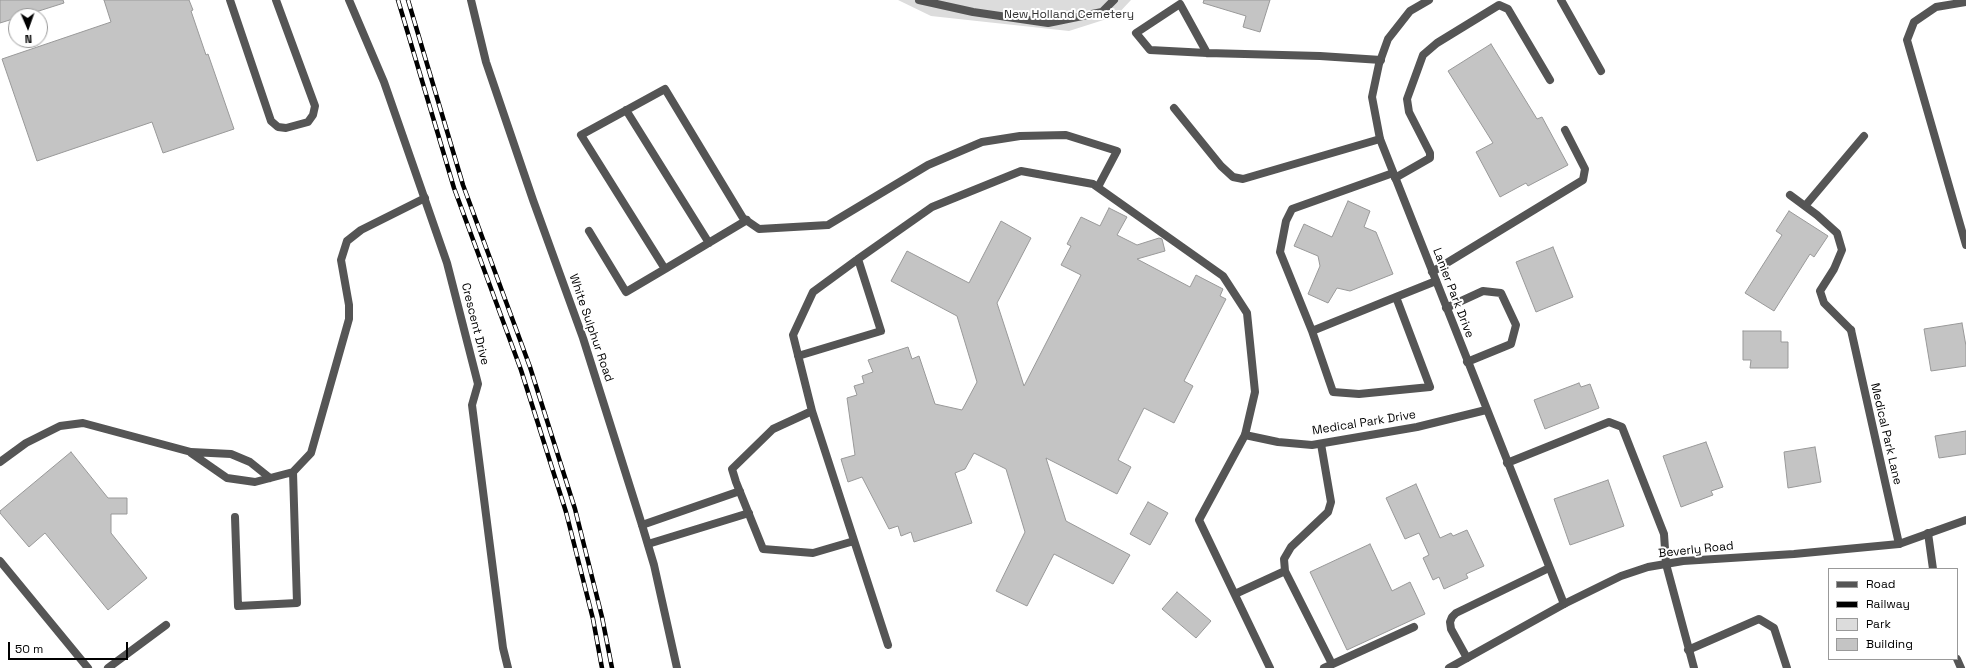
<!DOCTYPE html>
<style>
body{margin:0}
#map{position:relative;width:1966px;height:668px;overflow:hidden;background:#fff;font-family:"Space Grotesk",sans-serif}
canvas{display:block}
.legend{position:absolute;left:1828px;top:568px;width:130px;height:92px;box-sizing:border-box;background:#fff;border:1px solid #999;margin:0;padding:5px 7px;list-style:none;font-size:12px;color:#000}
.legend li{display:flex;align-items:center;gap:8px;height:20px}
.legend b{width:20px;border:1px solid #999}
.north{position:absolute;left:8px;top:8px;width:40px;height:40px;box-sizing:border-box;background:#fff;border:1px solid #999;border-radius:50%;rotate:178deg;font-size:11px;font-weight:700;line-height:16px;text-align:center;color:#000}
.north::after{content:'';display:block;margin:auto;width:14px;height:18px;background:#000;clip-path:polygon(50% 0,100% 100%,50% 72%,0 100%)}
.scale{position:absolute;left:8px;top:642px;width:120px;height:18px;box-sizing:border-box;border:2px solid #000;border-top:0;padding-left:5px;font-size:12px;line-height:14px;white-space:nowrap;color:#000;-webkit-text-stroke:3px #fff;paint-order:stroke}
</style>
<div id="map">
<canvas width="1966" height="668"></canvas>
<ul class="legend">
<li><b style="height:5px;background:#555"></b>Road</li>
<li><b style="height:5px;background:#000"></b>Railway</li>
<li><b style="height:11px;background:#dcdcdc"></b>Park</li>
<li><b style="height:11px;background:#c4c4c4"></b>Building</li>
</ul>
<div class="north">N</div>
<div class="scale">50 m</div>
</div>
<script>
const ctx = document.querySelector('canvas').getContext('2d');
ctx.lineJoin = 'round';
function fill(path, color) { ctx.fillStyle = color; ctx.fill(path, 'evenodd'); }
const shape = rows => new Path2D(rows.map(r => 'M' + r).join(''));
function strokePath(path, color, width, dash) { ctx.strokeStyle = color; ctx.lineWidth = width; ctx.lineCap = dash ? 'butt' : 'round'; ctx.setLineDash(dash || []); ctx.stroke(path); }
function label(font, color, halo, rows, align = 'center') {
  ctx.font = font + ' "Space Grotesk",sans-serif'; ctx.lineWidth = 4; ctx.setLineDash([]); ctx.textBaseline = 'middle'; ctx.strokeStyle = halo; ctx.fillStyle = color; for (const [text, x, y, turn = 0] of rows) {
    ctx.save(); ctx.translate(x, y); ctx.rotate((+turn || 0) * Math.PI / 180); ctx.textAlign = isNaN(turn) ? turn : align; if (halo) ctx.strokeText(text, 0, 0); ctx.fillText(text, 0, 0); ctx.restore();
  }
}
const green = shape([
 [898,0,1131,0,1116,16,1069,31,931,16]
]);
const building = shape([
 [0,0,63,0,64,3,23,16,16,16,16,18,0,23,0,0],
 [104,0,189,0,193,10,191,11,206,55,208,54,234,129,163,153,152,122,37,161,2,59,111,22,104,0],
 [1204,0,1270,0,1260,32,1243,27,1246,16,1203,3,1204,0],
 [1491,44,1537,119,1542,117,1568,165,1528,186,1526,183,1500,197,1476,152,1493,143,1448,71,1491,44],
 [1348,201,1370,211,1364,227,1376,232,1393,274,1350,291,1337,288,1328,303,1308,294,1320,266,1318,256,1294,246,1304,224,1332,237,1348,201],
 [1109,208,1127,217,1117,235,1137,245,1159,238,1162,239,1165,251,1137,259,1190,287,1196,275,1223,289,1220,296,1226,299,1184,381,1193,386,1174,423,1144,408,1118,460,1131,467,1117,494,1046,458,1066,521,1130,555,1113,584,1054,554,1027,606,996,591,1025,532,1006,469,974,453,965,469,955,473,972,523,914,542,911,532,901,536,898,526,889,529,862,477,848,482,841,459,855,455,847,398,857,395,854,386,864,383,862,376,873,372,868,360,908,347,912,359,919,356,935,404,962,410,977,382,957,316,891,281,907,251,969,283,1001,221,1031,238,997,303,1024,386,1081,275,1061,265,1071,246,1067,244,1081,217,1100,226,1109,208],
 [1789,211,1828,236,1814,257,1810,254,1774,311,1745,293,1782,235,1776,231,1789,211],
 [1553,247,1573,297,1536,312,1516,262,1553,247],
 [1962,323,1966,346,1966,366,1931,371,1924,329,1962,323],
 [1743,331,1781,331,1781,342,1788,342,1788,368,1750,368,1751,360,1743,360,1743,331],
 [1579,383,1581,387,1590,384,1599,408,1545,429,1534,400,1579,383],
 [1966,431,1966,454,1939,458,1935,436,1966,431],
 [1706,442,1723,487,1711,491,1713,495,1681,507,1663,456,1706,442],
 [1815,447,1821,482,1788,488,1784,452,1815,447],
 [71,452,108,498,127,498,127,514,111,514,111,533,147,578,108,610,45,533,29,547,0,513,0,511,71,452],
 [1608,480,1624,526,1570,545,1554,499,1608,480],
 [1416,484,1440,538,1451,533,1453,536,1467,530,1484,566,1466,574,1468,578,1444,589,1439,577,1433,580,1423,558,1429,555,1419,533,1405,539,1386,498,1416,484],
 [1148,502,1168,513,1150,545,1130,534,1148,502],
 [1370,544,1392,591,1410,582,1425,614,1347,650,1310,572,1370,544],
 [1177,592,1211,621,1196,638,1162,609,1177,592]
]);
const service = shape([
 [230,0,271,121,278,127,286,128,308,122,313,115,315,106,276,0],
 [919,0,973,12,1048,23,1102,12,1114,0],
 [1561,0,1601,71],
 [1966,2,1936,7,1914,22,1907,40,1966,245],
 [1207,53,1180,4,1136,33,1150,50,1207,53,1320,56,1381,60],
 [1174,108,1221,166,1233,177,1243,179,1380,139],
 [626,110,709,243],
 [1395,178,1430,158,1430,153,1409,112,1407,99,1423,55,1437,43,1499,5,1508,9,1550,80],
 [1790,195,1817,215,1837,233,1842,250,1834,269,1820,291,1824,303,1851,330],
 [1805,206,1864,136],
 [589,231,626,292,665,269,581,135,665,89,743,218,759,229,828,225,928,165,982,142,1020,136,1066,135,1117,151,1098,187],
 [665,269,747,220],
 [1432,272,1583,180,1585,169,1565,130],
 [1396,297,1430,387,1359,394,1333,392,1312,331,1396,297,1436,281],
 [1446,308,1483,291,1501,293,1516,325,1511,344,1467,362],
 [1312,331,1280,252,1286,221,1292,209,1393,173],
 [798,356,881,331,858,259],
 [812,411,773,429,732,469,736,482,763,549,813,553,854,541],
 [191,453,227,478,255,482,293,472],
 [0,462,26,443,60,426,83,423,191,452,231,454,250,462,270,478],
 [1507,463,1609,422,1622,427,1664,534,1666,564,1694,668],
 [235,517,238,606,297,603,293,472,311,453,349,319,349,305,341,260,347,241,361,230,425,198],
 [642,525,740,491],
 [1928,533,1933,569],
 [648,544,749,513],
 [0,561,88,668],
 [1285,571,1284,559,1291,547,1328,512,1331,502,1321,444],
 [1235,594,1285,571,1332,664],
 [888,645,812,411,793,335,813,292,858,259,932,207,1021,171,1093,184,1223,276,1247,313,1255,392,1245,435,1199,520,1270,668],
 [1688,650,1759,619,1774,628,1787,668],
 [1467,658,1451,629,1450,622,1452,617,1456,613,1549,568],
 [1957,659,1961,668],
 [108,668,166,625],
 [1324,668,1414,627]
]);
const minor = shape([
 [349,0,384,82,447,263,478,384,472,405,503,648,508,668],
 [1429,0,1410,11,1388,39,1379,64,1372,97,1380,139,1564,604],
 [1851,330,1899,544],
 [1245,435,1278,442,1312,445,1417,427,1486,410]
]);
const tertiary = shape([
 [471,0,486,62,533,200,583,338,642,525,654,565,677,668],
 [1449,668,1564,604,1621,576,1648,567,1683,561,1794,554,1899,544,1966,520]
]);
const rail = shape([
 [398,0,454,188,521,370,566,512,593,619,602,668],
 [408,0,463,185,530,367,575,509,602,617,612,668]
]);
const parkNames = [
 ["New Holland Cemetery",1069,15]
];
const streetNames = [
 ["Lanier Park Drive",1453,293,69],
 ["Crescent Drive",475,324,76],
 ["White Sulphur Road",591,328,71],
 ["Medical Park Drive",1364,423,-9],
 ["Medical Park Lane",1886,434,77],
 ["Beverly Road",1696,550,-6]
];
fill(green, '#dcdcdc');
fill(building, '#c4c4c4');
strokePath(building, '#999', 1);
strokePath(service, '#555', 8);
strokePath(minor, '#555', 8);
strokePath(tertiary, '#555', 8);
strokePath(rail, '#000', 4.5);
strokePath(rail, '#fff', 3, [9]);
label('12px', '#333', '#fff', parkNames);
label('12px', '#000', '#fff', streetNames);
</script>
